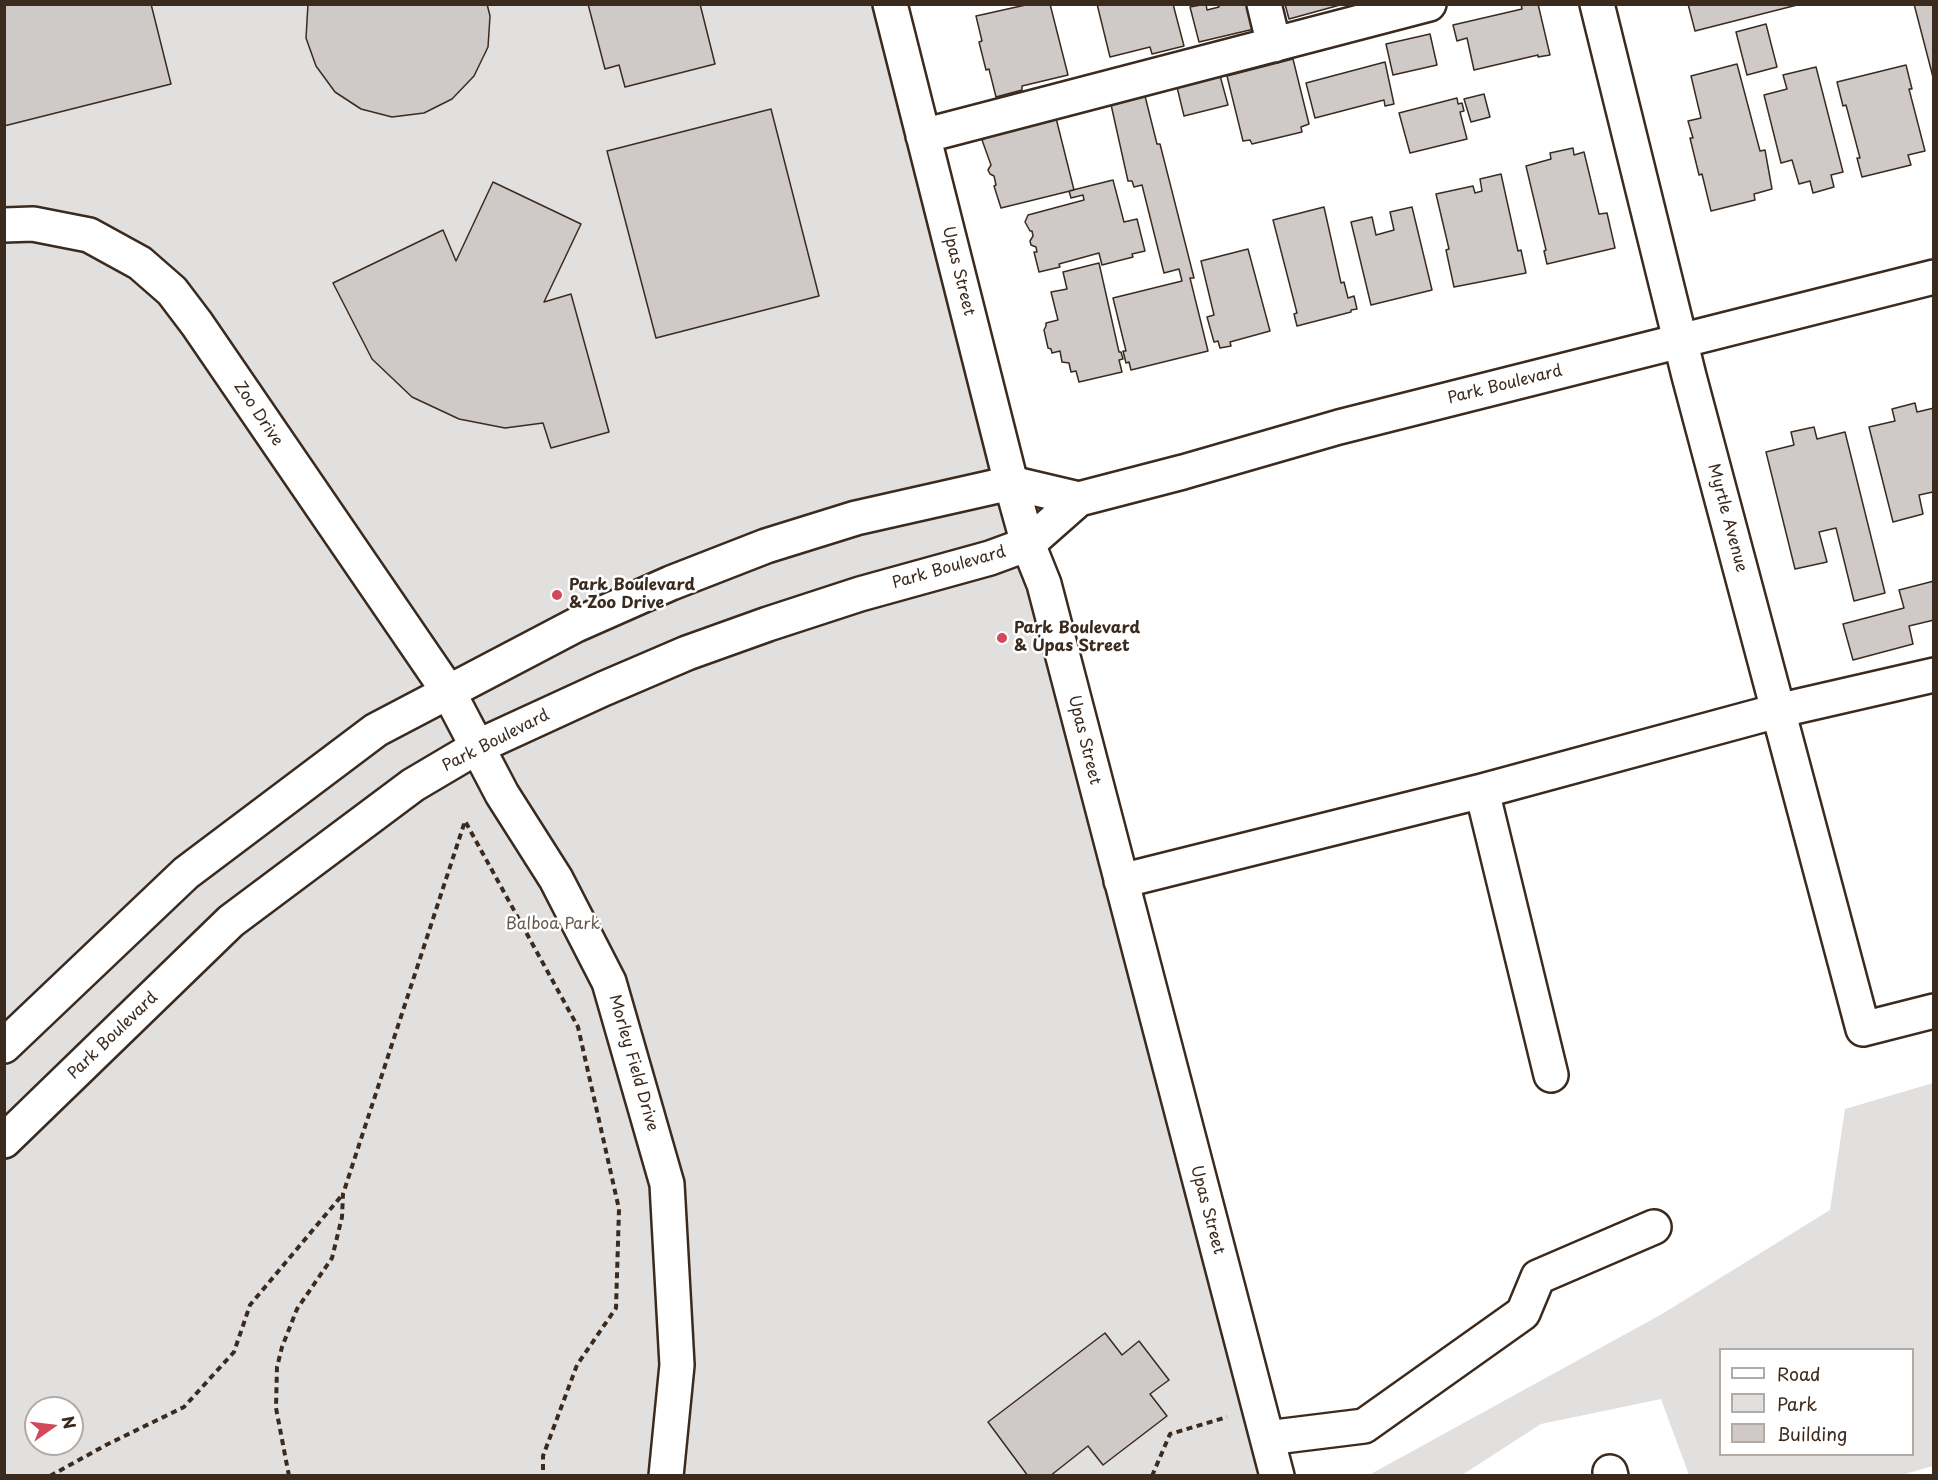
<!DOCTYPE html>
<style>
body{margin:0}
#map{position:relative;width:1938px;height:1480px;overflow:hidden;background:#fff;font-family:"Playpen Sans",sans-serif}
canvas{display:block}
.frame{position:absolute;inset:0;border:6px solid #3b2a1e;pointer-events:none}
.legend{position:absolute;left:1719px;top:1348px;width:195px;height:108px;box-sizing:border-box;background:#fff;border:2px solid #b1aaa5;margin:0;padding:8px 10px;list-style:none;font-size:18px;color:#3b2a1e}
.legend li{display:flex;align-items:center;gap:12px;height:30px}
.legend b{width:30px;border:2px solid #b1aaa5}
.north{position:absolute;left:24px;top:1396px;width:60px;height:60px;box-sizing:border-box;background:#fff;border:2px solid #b1aaa5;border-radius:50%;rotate:76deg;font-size:16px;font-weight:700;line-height:24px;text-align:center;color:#3b2a1e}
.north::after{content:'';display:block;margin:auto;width:21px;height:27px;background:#d1495b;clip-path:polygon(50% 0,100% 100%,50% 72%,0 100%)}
</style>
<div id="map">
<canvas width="1938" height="1480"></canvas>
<div class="frame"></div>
<ul class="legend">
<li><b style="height:8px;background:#fff"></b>Road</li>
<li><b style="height:16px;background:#e2e0de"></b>Park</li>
<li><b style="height:16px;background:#cfcac7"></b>Building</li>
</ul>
<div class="north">N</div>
</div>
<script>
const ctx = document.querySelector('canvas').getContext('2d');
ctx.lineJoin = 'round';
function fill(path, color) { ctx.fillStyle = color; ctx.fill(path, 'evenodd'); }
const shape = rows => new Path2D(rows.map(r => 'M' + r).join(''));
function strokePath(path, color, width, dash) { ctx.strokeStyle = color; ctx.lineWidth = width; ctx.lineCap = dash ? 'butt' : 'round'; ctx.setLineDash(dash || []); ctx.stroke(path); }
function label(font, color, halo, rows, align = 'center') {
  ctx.font = font + ' "Playpen Sans",sans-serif'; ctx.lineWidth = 5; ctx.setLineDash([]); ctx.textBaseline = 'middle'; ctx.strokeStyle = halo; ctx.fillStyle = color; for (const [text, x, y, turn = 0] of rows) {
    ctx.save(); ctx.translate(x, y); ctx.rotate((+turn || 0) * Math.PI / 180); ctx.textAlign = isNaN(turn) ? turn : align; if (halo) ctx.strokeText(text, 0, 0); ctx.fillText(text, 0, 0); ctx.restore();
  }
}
const green = shape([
 [5,5,881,5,1264,1475,5,1475],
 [36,1408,72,1408,72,1444,36,1444],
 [1933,1083,1933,1466,1898,1476,1689,1475,1661,1399,1541,1424,1462,1475,1369,1475,1662,1314,1830,1210,1845,1109],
 [1720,1350,1912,1350,1912,1454,1720,1454]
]);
const building = shape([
 [4,4,151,4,171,84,4,126,4,4],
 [308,4,487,4,490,16,488,47,474,76,452,99,424,113,392,117,361,109,335,92,316,66,306,38,308,4],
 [588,4,700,4,715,64,625,87,619,65,605,69,588,4],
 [1030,4,1050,4,1068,75,1022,86,1022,90,996,97,989,69,986,70,979,42,982,41,976,16,1030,4],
 [1097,4,1173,4,1184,46,1152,54,1150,47,1110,57,1097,4],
 [1206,4,1207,10,1219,7,1218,4,1248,4,1254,29,1199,42,1190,7,1206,4],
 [1285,4,1340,4,1340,5,1289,19,1285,4],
 [1521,4,1538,4,1550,55,1538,57,1538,55,1474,70,1467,38,1457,41,1453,25,1522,9,1521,4],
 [1688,4,1801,4,1695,31,1688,4],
 [1914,4,1934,4,1934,81,1914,4],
 [1766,24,1777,67,1747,75,1736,32,1766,24],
 [1430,34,1437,65,1393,75,1386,44,1430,34],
 [1293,59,1309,124,1301,127,1302,132,1252,144,1250,140,1243,141,1227,76,1293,59],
 [1385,62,1394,104,1385,106,1384,100,1315,118,1306,83,1385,62],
 [1737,64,1760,151,1765,150,1772,189,1754,194,1755,200,1711,211,1702,174,1699,175,1690,138,1693,138,1688,121,1701,118,1691,76,1737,64],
 [1906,65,1912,89,1909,89,1925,151,1908,155,1911,165,1862,177,1857,158,1860,158,1846,105,1843,106,1837,82,1906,65],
 [1816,67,1843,172,1831,175,1834,187,1813,193,1810,181,1799,184,1792,160,1781,163,1764,95,1787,89,1783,75,1816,67],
 [1219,72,1228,105,1184,116,1176,83,1219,72],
 [1144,92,1157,144,1160,144,1194,278,1190,278,1208,351,1131,370,1129,362,1126,363,1123,351,1126,351,1113,298,1182,281,1179,269,1164,273,1142,185,1134,187,1132,181,1128,181,1110,100,1144,92],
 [1484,94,1490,117,1471,122,1464,99,1484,94],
 [1457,98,1458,104,1462,103,1464,111,1460,112,1467,139,1410,153,1399,113,1457,98],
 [771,109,819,296,656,338,607,151,771,109],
 [1055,114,1074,190,1001,208,994,186,996,185,994,176,990,174,988,170,991,165,982,140,984,139,983,132,1055,114],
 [1573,148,1574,155,1584,152,1599,214,1607,213,1615,248,1547,264,1544,251,1546,250,1526,166,1551,159,1550,153,1573,148],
 [1501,174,1518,251,1521,250,1526,273,1454,287,1446,250,1449,249,1436,194,1473,186,1475,193,1482,191,1480,179,1501,174],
 [1113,180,1124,222,1137,219,1145,251,1132,254,1133,257,1102,265,1099,253,1059,264,1060,267,1039,272,1034,252,1037,252,1036,247,1031,245,1030,241,1033,236,1032,231,1030,231,1025,222,1028,215,1084,200,1083,195,1071,198,1069,191,1113,180],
 [493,182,581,224,544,302,571,294,609,432,551,448,543,423,505,428,459,419,412,397,372,359,333,283,443,230,456,261,493,182],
 [1324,207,1341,283,1344,282,1348,298,1354,296,1357,309,1351,310,1351,312,1297,326,1294,314,1297,313,1273,220,1324,207],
 [1412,207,1432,290,1371,305,1351,222,1372,217,1376,235,1394,230,1390,212,1412,207],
 [1248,249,1270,331,1230,342,1231,346,1220,348,1218,341,1214,342,1207,317,1214,315,1201,261,1248,249],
 [1099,263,1119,352,1121,352,1123,359,1119,360,1122,372,1079,382,1076,371,1071,372,1069,363,1062,362,1060,351,1052,353,1051,349,1048,348,1044,330,1046,326,1046,323,1058,320,1051,292,1067,289,1063,272,1099,263],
 [1915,403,1917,412,1934,408,1934,496,1933,492,1919,495,1923,514,1893,522,1869,427,1895,421,1892,409,1915,403],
 [1814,427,1817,439,1845,432,1885,593,1854,601,1836,528,1819,532,1827,562,1795,569,1766,452,1794,445,1791,432,1814,427],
 [1934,581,1934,620,1909,626,1913,644,1853,660,1843,624,1904,608,1899,590,1934,581],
 [1105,1333,1122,1355,1139,1341,1169,1380,1150,1394,1167,1416,1103,1465,1088,1446,1050,1476,1028,1476,988,1422,1105,1333]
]);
const path = shape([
 [50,1476,106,1445,184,1407,234,1352,250,1305,343,1194],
 [289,1476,276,1408,277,1367,282,1347,297,1309,332,1258,342,1217,343,1194,465,821,578,1027,619,1209,616,1308,577,1365,543,1456,543,1476],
 [1152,1476,1170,1434,1227,1417]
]);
const minor = shape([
 [890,4,1011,483,1028,544,1044,584,1277,1476],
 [1264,4,1274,45],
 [1597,4,1689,376,1863,1029,1934,1011],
 [923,136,1429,4],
 [4,225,33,224,89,235,140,263,172,291,197,324,448,691,502,794,556,879,609,982,667,1184,677,1365,666,1476],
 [1482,791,1551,1075],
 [1121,881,1482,791,1777,711,1934,675],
 [1267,1438,1364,1426,1523,1313,1538,1277,1654,1227],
 [1610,1472,1611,1476]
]);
const major = shape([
 [4,1046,186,873,376,730,576,625,671,583,766,546,856,518,1011,483,1079,499,1183,472,1339,427,1934,277],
 [4,1141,231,921,413,785,479,746,603,689,687,653,768,624,860,594,990,558,1028,544,1079,499]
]);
const markers = [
 [557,595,6,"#d1495b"],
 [1002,638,6,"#d1495b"]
];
const streetNames = [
 ["Upas Street",958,271,76],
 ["Park Boulevard",1505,385,-14],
 ["Zoo Drive",258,414,56],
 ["Myrtle Avenue",1727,518,75],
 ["Park Boulevard",949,568,-16],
 ["Upas Street",1084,740,76],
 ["Park Boulevard",496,741,-27],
 ["Park Boulevard",113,1036,-44],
 ["Morley Field Drive",633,1063,74],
 ["Upas Street",1207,1210,75]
];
const poiNames = [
 ["Park Boulevard",569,586],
 ["& Zoo Drive",569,604],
 ["Park Boulevard",1014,629],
 ["& Upas Street",1014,647]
];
const parkNames = [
 ["Balboa Park",553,925]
];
fill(green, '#e2e0de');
fill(building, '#cfcac7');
strokePath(building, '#3b2a1e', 1.5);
strokePath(minor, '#3b2a1e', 38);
strokePath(major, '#3b2a1e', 38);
strokePath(path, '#3b2a1e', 4, [6, 4.5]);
strokePath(minor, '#fff', 33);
strokePath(major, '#fff', 33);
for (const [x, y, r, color] of markers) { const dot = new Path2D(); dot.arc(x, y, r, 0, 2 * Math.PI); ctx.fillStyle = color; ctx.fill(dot); strokePath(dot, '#fff', 2); }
label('16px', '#3b2a1e', '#fff', streetNames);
label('bold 16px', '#3b2a1e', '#fff', poiNames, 'left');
label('16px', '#65584e', '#fff', parkNames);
</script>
